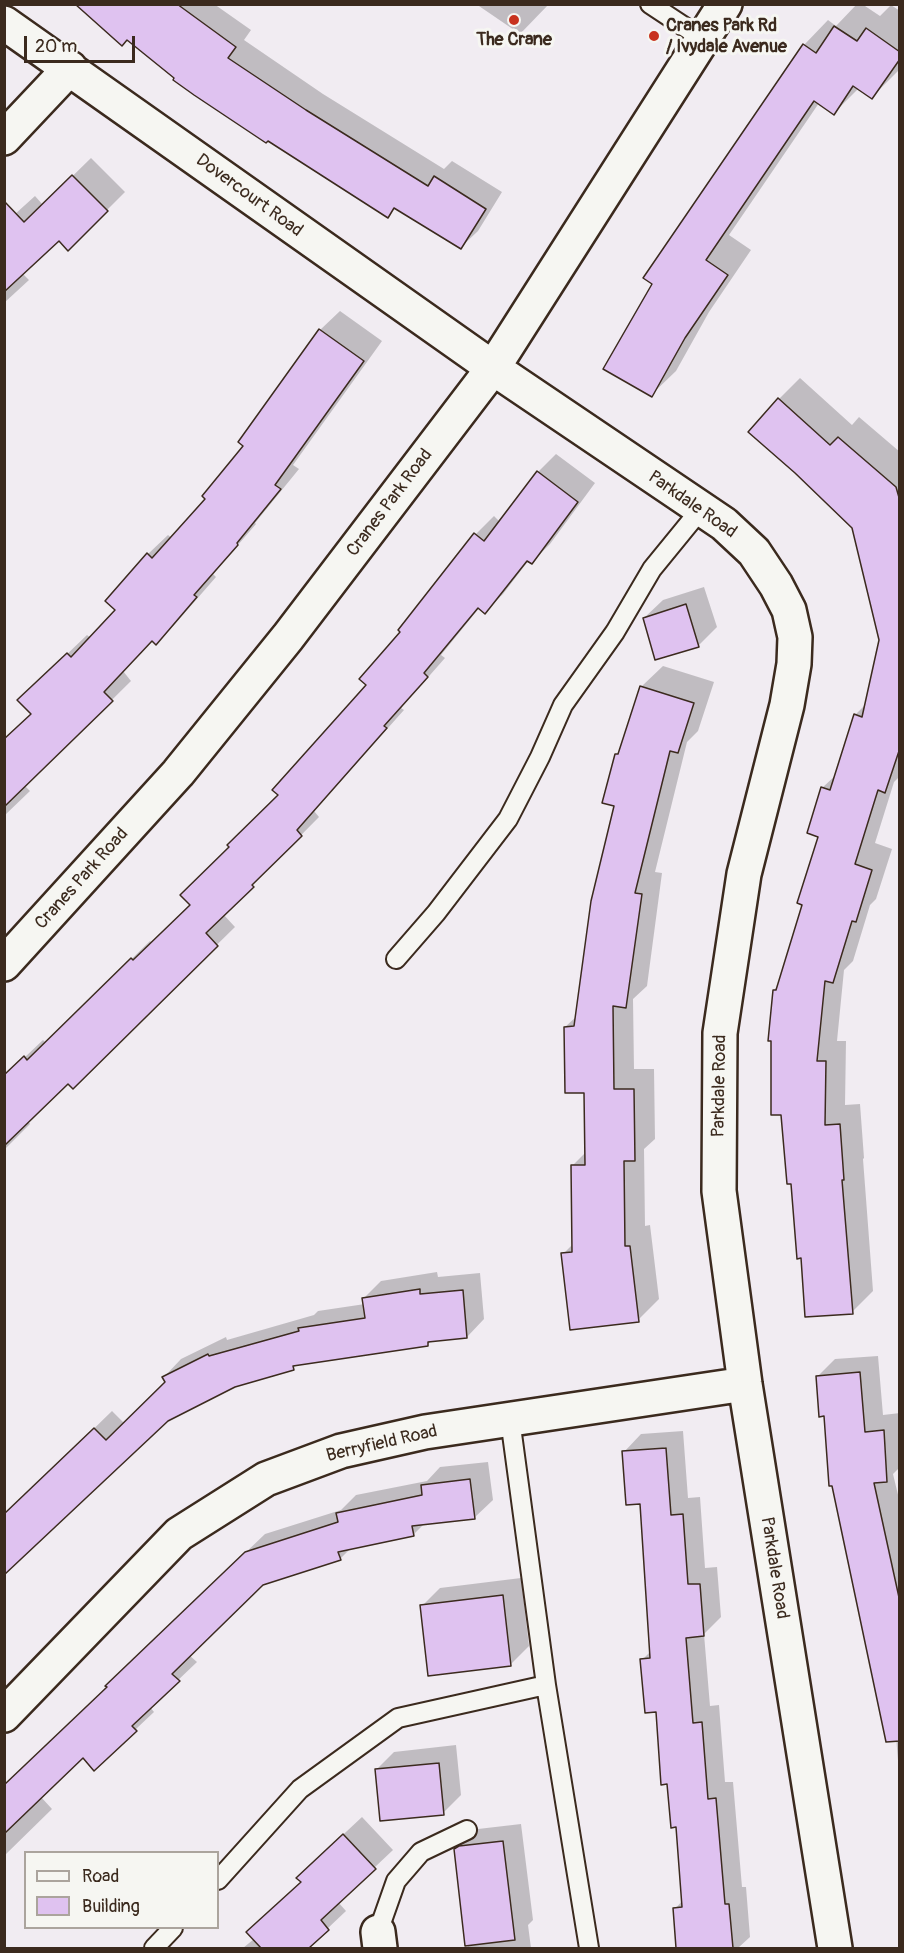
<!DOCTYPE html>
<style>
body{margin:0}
#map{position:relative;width:904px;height:1953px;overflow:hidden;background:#f1ecf2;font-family:Pangolin,sans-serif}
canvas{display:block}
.frame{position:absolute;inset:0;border:6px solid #3b2a1e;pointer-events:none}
.legend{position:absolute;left:24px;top:1851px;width:195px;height:78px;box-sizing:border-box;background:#f6f6f2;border:2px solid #aba49d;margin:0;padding:8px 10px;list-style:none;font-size:18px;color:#3b2a1e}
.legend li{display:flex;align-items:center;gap:12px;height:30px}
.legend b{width:30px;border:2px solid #aba49d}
.scale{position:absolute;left:24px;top:36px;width:111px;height:27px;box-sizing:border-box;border:3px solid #3b2a1e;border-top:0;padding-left:8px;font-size:18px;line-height:21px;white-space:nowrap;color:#3b2a1e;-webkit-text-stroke:4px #f6f6f2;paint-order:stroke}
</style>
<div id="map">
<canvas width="904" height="1953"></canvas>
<div class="frame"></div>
<ul class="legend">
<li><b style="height:8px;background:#f6f6f2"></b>Road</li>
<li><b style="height:16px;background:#dfc2f0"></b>Building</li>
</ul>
<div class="scale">20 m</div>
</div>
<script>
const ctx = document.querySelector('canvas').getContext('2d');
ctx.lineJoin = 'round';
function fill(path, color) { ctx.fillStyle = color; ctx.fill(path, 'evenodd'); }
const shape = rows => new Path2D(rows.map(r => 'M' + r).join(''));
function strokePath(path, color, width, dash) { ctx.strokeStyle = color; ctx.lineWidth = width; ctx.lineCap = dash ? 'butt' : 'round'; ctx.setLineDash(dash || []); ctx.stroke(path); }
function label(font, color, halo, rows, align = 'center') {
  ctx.font = font + ' Pangolin,sans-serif'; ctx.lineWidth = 6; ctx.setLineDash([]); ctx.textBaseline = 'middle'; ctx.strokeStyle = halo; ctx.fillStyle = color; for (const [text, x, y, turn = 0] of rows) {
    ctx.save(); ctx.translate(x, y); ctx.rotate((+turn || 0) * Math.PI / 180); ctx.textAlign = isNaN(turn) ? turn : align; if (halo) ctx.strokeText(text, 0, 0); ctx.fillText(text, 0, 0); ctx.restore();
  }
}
const shadow = shape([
 [76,4,214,4,251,30,244,40,323,94,444,169,452,161,502,192,478,231,461,247,396,207,388,216,268,140,177,78,127,39],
 [476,4,549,4,520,34],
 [857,4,862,4,880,16,891,5,900,11,900,69,872,97,859,88,834,113,819,103,729,235,751,250,709,312,676,371,651,395,654,284,645,278,804,45,828,20,836,26],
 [91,158,125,192,68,249,59,239,22,273,29,280,4,303,4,224,35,196,43,205],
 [340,311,382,341,293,465,299,469,255,523,256,524,213,574,216,577,175,624,156,643,152,640,123,671,131,681,25,786,30,791,4,816,4,741,33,714,39,681,87,635,91,638,117,609,148,554,168,535,172,538,207,499,245,445,320,330],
 [800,378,852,425,859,417,900,452,900,776,894,782,875,843,892,849,876,899,870,905,853,961,844,970,837,1041,846,1041,845,1105,860,1104,864,1158,863,1159,873,1291,852,1312,774,990,779,985,804,904,820,836,822,788,837,774,855,715,866,704,880,640,853,527,779,399],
 [556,454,595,483,550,544,532,562,529,560,503,594,485,612,480,607,441,655,445,658,401,708,404,710,314,811,319,817,223,914,235,927,73,1086,68,1082,28,1121,30,1124,4,1150,4,1077,43,1040,46,1043,150,941,152,943,192,905,231,847,280,795,368,685,402,631,476,534,494,516,500,522,538,472],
 [704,587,717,627,699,645,656,658,644,618,663,600],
 [663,666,714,682,698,731,687,742,655,872,662,873,647,986,633,999,634,1069,654,1069,655,1139,644,1149,645,1226,650,1225,659,1299,638,1320,563,1254,574,1243,573,1165,586,1152,585,1092,565,1027,577,1016,616,805,617,755,621,750,642,686],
 [437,1272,438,1277,480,1273,484,1319,467,1337,432,1340,428,1344,298,1364,293,1368,234,1386,167,1420,4,1516,112,1411,124,1423,166,1382,164,1377,181,1359,226,1337,227,1340,314,1315,318,1311,365,1304,364,1298,381,1281],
 [878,1356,883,1415,900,1413,900,1467,893,1474,900,1503,899,1773,892,1687,817,1377,835,1359],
 [683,1431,688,1498,700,1497,705,1568,717,1567,721,1617,704,1634,710,1706,719,1705,725,1782,733,1782,742,1887,746,1887,750,1937,738,1948,677,1948,675,1909,683,1900,678,1826,669,1783,657,1710,642,1660,651,1651,641,1502,624,1452,641,1434],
 [488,1462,493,1500,474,1518,425,1523,413,1535,352,1547,340,1559,262,1584,189,1655,197,1662,150,1707,154,1712,136,1729,94,1768,83,1756,41,1797,52,1809,4,1856,4,1802,125,1668,265,1534,341,1510,356,1495,427,1481,440,1467],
 [521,1578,529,1646,511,1664,422,1606,440,1588],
 [456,1745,461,1795,443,1813,376,1770,394,1752],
 [362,1817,393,1850,338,1902,346,1911,307,1948,243,1948,254,1939,302,1882,316,1860],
 [521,1824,533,1920,528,1925,531,1948,468,1948,456,1849,478,1829]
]);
const building = shape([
 [75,4,177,4,236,47,228,58,306,110,428,186,434,176,486,209,461,249,394,208,388,218,268,141,266,143,194,95,173,80,174,78,127,40,122,46,75,4],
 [834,26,857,41,866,28,900,52,900,59,872,99,853,86,834,115,814,101,706,260,728,275,685,338,652,397,603,369,652,284,643,278,803,44,816,53,834,26],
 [72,175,108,211,68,251,59,241,4,292,4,201,24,222,72,175],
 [319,329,364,361,275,485,281,489,237,543,238,545,194,595,197,597,156,645,152,641,104,692,113,701,4,807,4,739,31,714,17,700,67,653,71,657,115,610,105,601,147,553,152,558,205,499,202,496,243,446,238,442,319,329],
 [778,398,830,445,838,437,896,487,900,501,900,748,885,793,878,790,855,864,872,870,856,922,852,921,833,983,825,981,817,1061,826,1061,825,1125,840,1124,844,1180,842,1180,853,1314,805,1317,801,1258,797,1259,791,1184,787,1184,781,1115,771,1115,771,1041,768,1041,773,990,776,990,802,905,797,903,818,837,807,833,821,787,830,790,854,714,862,717,879,640,852,528,795,473,748,432,778,398],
 [537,471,578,502,532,564,527,561,485,614,478,608,424,673,428,677,384,726,387,728,297,830,302,836,252,885,254,887,206,933,218,946,73,1089,68,1084,4,1146,4,1075,24,1056,27,1060,131,958,133,960,190,905,180,895,229,847,227,845,278,795,272,790,366,685,359,679,400,632,398,630,474,533,484,541,537,471],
 [686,604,699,647,655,660,643,618,686,604],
 [640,686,694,703,678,753,670,751,635,893,642,894,626,1008,613,1006,614,1089,634,1089,635,1161,624,1161,625,1246,630,1246,639,1322,570,1330,561,1253,572,1252,571,1165,585,1165,584,1093,565,1093,564,1027,574,1026,591,901,614,806,602,803,615,754,618,754,640,686],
 [420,1289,420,1294,463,1290,467,1338,428,1342,428,1346,293,1366,294,1370,235,1387,168,1421,4,1575,4,1514,94,1428,106,1440,165,1382,162,1377,208,1354,209,1356,299,1331,298,1328,365,1318,362,1298,420,1289],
 [860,1372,865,1432,884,1430,887,1482,874,1483,900,1602,900,1741,886,1742,832,1486,829,1486,824,1416,819,1417,816,1376,860,1372],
 [666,1448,671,1515,683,1514,688,1584,700,1584,704,1636,686,1638,693,1723,702,1722,708,1799,716,1798,725,1904,729,1904,733,1948,676,1948,673,1908,682,1907,676,1827,671,1828,667,1784,661,1785,656,1712,645,1713,640,1659,650,1658,640,1504,626,1505,622,1451,666,1448],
 [470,1479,475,1519,412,1526,414,1536,338,1552,341,1560,263,1585,172,1674,180,1681,132,1726,137,1731,94,1771,83,1758,4,1834,4,1785,107,1687,105,1686,245,1552,338,1522,336,1513,422,1495,421,1485,470,1479],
 [503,1595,511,1666,428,1676,420,1605,503,1595],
 [439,1763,444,1815,380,1821,375,1769,439,1763],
 [343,1834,376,1869,321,1920,329,1930,309,1948,261,1948,246,1932,301,1882,296,1878,343,1834],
 [503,1841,515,1940,465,1946,454,1849,459,1846,503,1841]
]);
const service = shape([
 [650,4,703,39],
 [396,959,436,913,508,819,540,757,563,705,615,632,652,569,701,509],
 [546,1685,589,1948],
 [218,1880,300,1789,398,1718,546,1685,510,1419],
 [378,1932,396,1881,421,1852,467,1830],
 [154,1948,173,1928]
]);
const minor = shape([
 [4,23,493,368,724,524,754,552,776,585,789,610,795,637,794,664,787,705,744,874,720,1033,719,1191,745,1384,835,1948],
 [4,138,70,68],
 [4,964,178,773,288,637,493,368,725,4],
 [4,1715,179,1534,266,1479,341,1451,425,1432,745,1384],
 [378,1932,380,1948]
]);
const markers = [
 [514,20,6,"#c8321e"],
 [654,36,6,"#c8321e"]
];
const poiNames = [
 ["Cranes Park Rd",666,26],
 ["/ Ivydale Avenue",666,47],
 ["The Crane",514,40,"center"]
];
const streetNames = [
 ["Dovercourt Road",249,196,36],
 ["Cranes Park Road",390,503,-53],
 ["Parkdale Road",692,505,35],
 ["Cranes Park Road",82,879,-48],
 ["Parkdale Road",720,1086,-89],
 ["Berryfield Road",382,1444,-13],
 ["Parkdale Road",774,1568,81]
];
fill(shadow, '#0003');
fill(building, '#dfc2f0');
strokePath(building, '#3b2a1e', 1.5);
strokePath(service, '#3b2a1e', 22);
strokePath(minor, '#3b2a1e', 38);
strokePath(service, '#f6f6f2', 18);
strokePath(minor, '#f6f6f2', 33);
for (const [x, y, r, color] of markers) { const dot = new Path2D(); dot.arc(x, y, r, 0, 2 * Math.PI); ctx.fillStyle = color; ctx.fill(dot); strokePath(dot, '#f6f6f2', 2); }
label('bold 18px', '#3b2a1e', '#f6f6f2', poiNames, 'left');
label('18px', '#3b2a1e', '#f6f6f2', streetNames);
</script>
